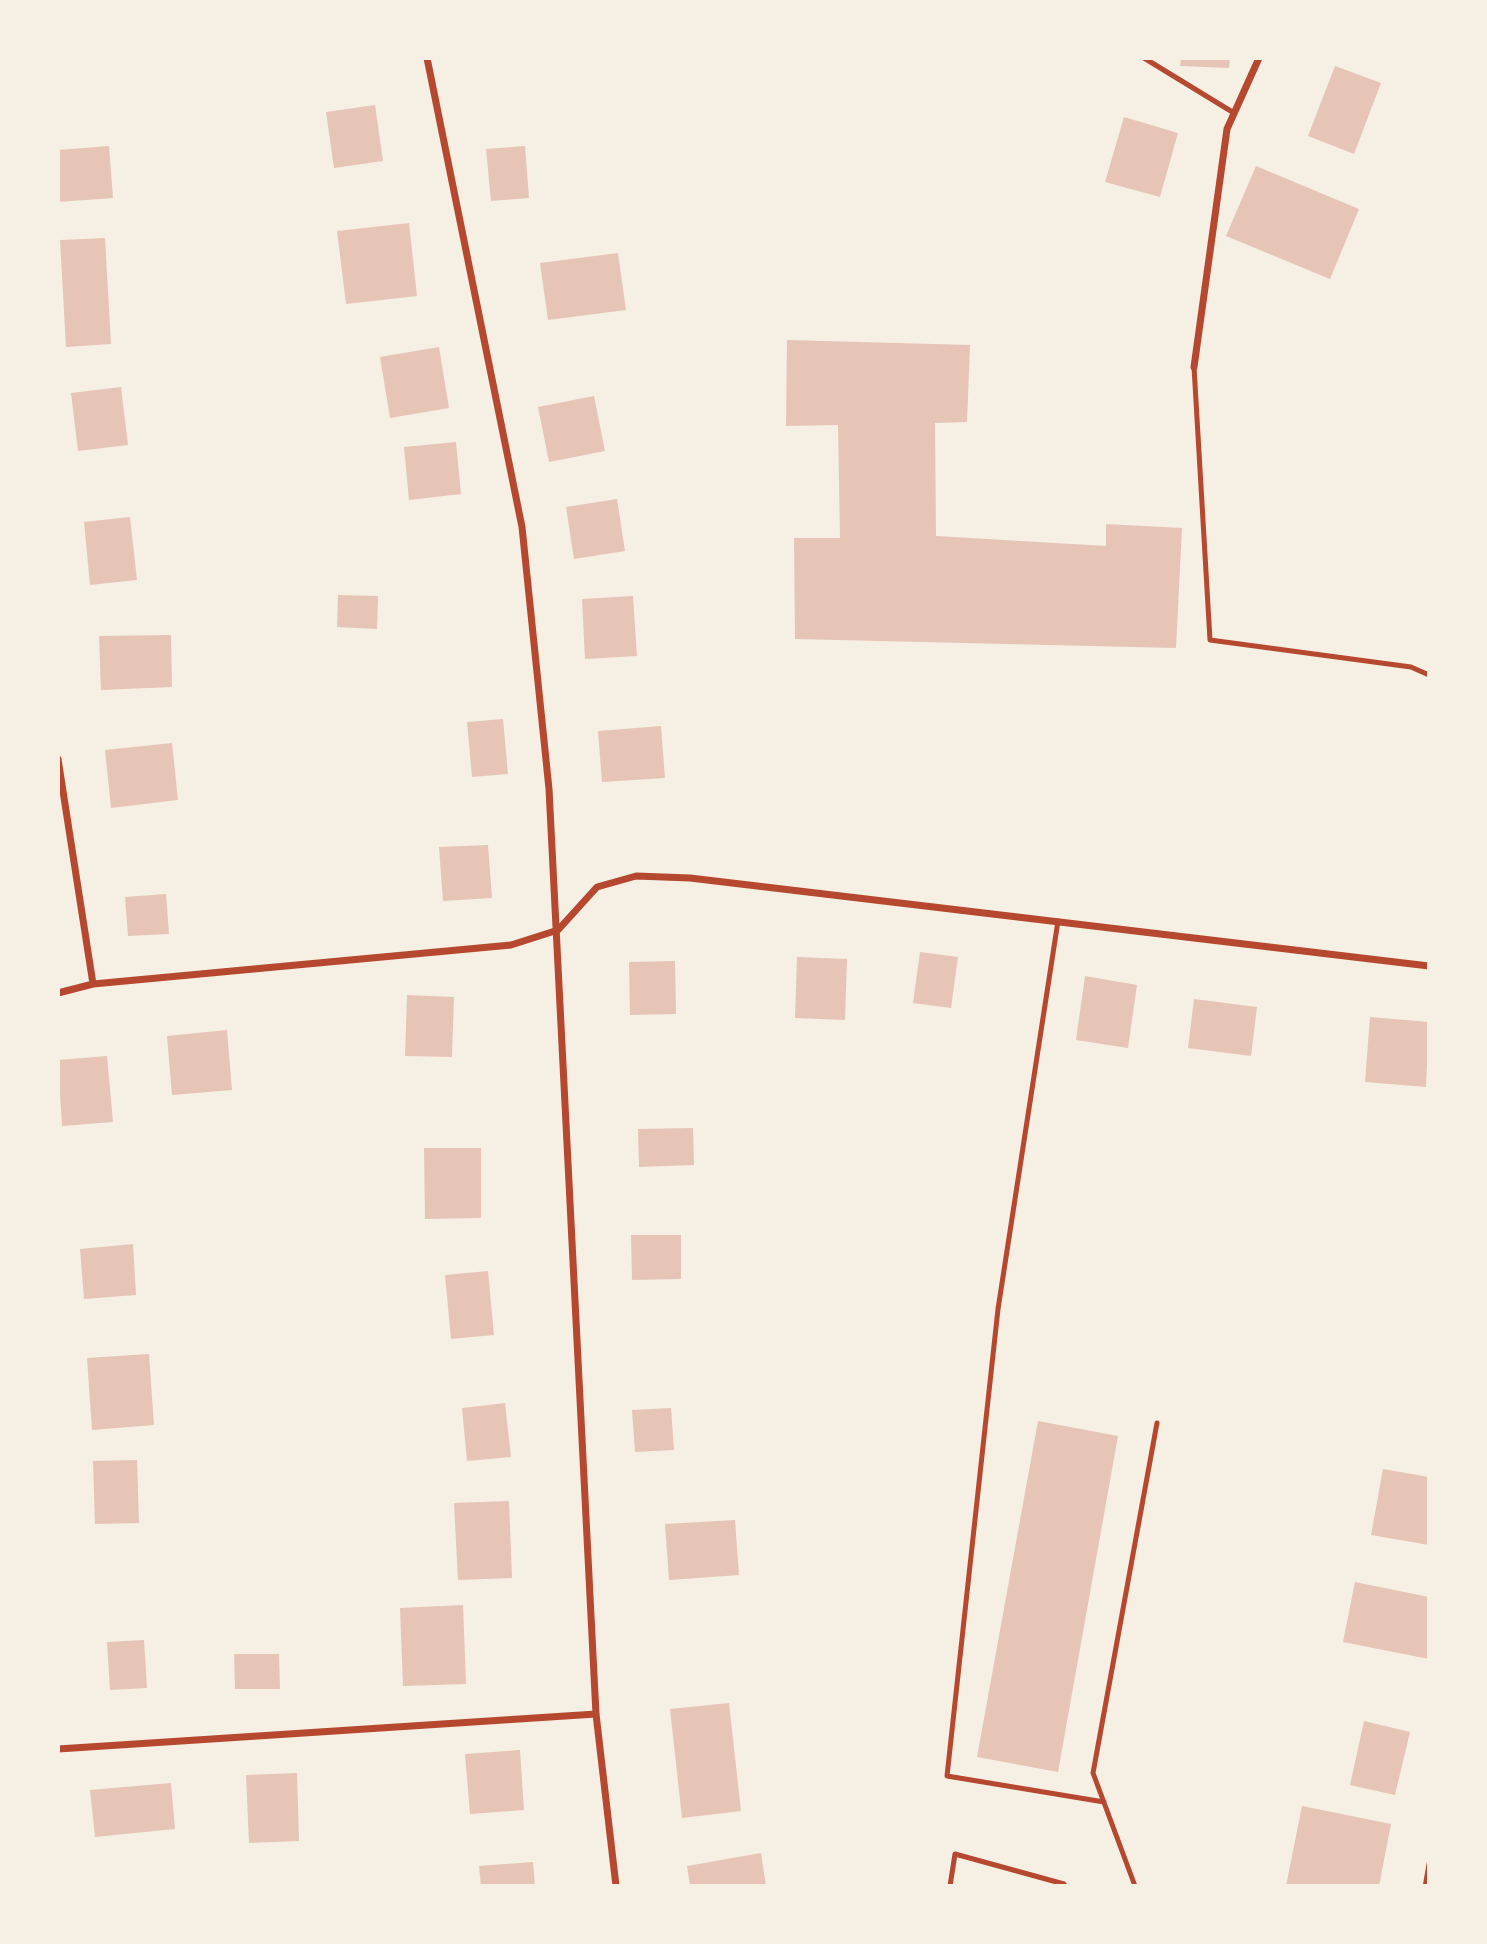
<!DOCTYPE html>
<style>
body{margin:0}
#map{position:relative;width:1487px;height:1944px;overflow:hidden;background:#f6efe4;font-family:"Fira Sans",sans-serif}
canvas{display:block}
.frame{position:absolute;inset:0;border:60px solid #f6efe4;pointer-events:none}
</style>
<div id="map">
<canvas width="1487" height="1944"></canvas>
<div class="frame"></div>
</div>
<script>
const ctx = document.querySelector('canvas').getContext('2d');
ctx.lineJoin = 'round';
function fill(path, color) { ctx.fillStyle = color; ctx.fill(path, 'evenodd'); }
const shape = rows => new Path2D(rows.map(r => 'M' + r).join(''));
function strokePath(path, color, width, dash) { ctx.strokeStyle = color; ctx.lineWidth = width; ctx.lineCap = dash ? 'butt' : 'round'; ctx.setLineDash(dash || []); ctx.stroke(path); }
const building = shape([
 [1181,58,1230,58,1229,68,1180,66],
 [1335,66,1381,83,1354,154,1308,136],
 [375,105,383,161,334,168,326,112],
 [1124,117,1178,133,1160,197,1105,182],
 [109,146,113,198,58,202,58,150],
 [525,146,529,198,491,201,486,149],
 [1256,166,1359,209,1330,279,1226,236],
 [409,223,417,296,346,304,337,231],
 [105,238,111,344,66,347,60,240],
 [618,253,626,310,548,320,540,263],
 [787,340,970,345,967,422,935,423,936,536,1106,546,1106,524,1182,528,1176,648,795,639,794,538,840,538,838,425,786,426],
 [439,347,449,408,390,418,380,357],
 [121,387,128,445,78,451,71,393],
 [594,396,605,451,549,462,538,407],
 [456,442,461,494,409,500,404,447],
 [617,499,625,551,574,559,566,507],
 [130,517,137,580,90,585,84,522],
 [338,595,378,596,377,629,337,627],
 [633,596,637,656,585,659,582,599],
 [171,635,172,687,101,690,99,636],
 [503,719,508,774,472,777,467,722],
 [661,726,665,778,602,782,598,731],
 [172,743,178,800,111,808,105,750],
 [488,845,492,898,443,901,439,847],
 [166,894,169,934,128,936,125,897],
 [920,952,958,957,951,1008,913,1003],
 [797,957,847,959,845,1020,795,1018],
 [675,961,676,1014,630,1015,629,962],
 [1085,976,1137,985,1128,1048,1076,1040],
 [407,995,454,997,452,1057,405,1056],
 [1194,999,1257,1007,1251,1056,1188,1048],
 [1370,1017,1429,1022,1426,1087,1365,1082],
 [227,1030,232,1090,172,1095,167,1036],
 [107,1056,113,1122,62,1126,58,1060],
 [693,1128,694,1165,639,1167,638,1129],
 [424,1148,481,1148,481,1218,425,1219],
 [631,1235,681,1235,681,1279,632,1280],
 [133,1244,136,1295,84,1299,80,1249],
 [488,1271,494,1335,451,1339,445,1275],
 [149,1354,154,1425,92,1430,87,1358],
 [505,1403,511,1457,467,1461,462,1408],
 [671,1408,674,1450,635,1452,632,1410],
 [1038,1421,1118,1436,1058,1772,977,1757],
 [137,1460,139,1523,95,1524,93,1461],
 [1383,1469,1429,1477,1429,1545,1371,1535],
 [509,1501,512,1578,458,1580,454,1503],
 [735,1520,739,1575,669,1580,665,1524],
 [1355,1582,1429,1597,1429,1659,1343,1642],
 [463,1605,466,1684,403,1686,400,1608],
 [144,1640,147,1688,110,1690,107,1642],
 [234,1654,279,1654,280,1689,235,1689],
 [729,1703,741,1811,682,1818,670,1709],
 [1364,1721,1410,1732,1395,1795,1350,1785],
 [520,1750,524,1810,470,1814,465,1754],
 [297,1773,299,1841,249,1843,246,1775],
 [171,1783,175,1829,95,1837,90,1790],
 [1302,1806,1391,1824,1379,1886,1286,1886],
 [761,1853,766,1886,690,1886,687,1866],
 [533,1862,535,1886,481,1886,479,1866]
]);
const path = shape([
 [1425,1886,1429,1863]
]);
const service = shape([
 [1144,58,1234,113],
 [1194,367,1210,640,1411,667,1429,675],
 [1058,921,998,1309,947,1776,1104,1802],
 [950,1886,955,1854,1064,1884,1065,1886],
 [1135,1886,1093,1773,1157,1423]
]);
const minor = shape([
 [427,58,522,527,549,789,596,1714,616,1886],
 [1194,367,1227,129,1259,58],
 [58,759,93,984],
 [58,993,93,984,511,945,558,930,597,887,636,876,690,878,1429,966],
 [58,1749,596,1714]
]);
fill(building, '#e6c5b7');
strokePath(path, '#b5482f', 4.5);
strokePath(service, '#b5482f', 5);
strokePath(minor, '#b5482f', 7);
</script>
